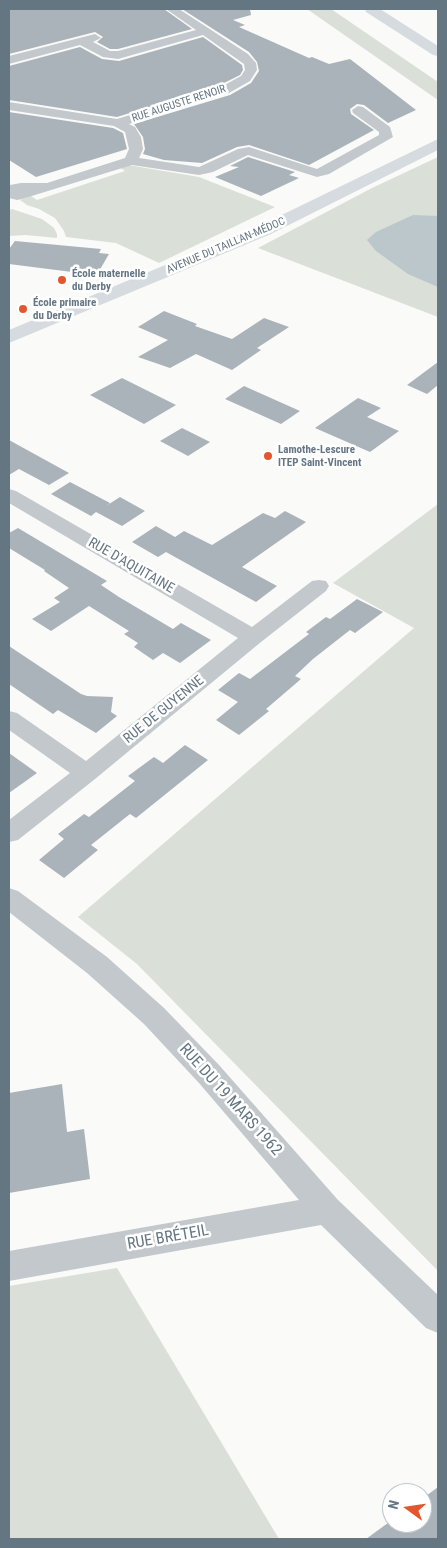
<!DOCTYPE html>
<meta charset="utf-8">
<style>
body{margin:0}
#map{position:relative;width:447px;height:1548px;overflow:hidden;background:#fafaf8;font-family:"Roboto Condensed",sans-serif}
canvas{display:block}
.frame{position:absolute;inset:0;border:10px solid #657683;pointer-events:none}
.north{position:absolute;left:382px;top:1483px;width:50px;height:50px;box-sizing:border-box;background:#fff;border:1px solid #c1c8cd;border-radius:50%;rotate:284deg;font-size:14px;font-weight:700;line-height:20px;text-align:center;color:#657683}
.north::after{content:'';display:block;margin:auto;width:18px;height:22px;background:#e4572e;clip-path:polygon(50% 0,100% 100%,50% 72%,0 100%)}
</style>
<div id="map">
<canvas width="447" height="1548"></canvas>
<div class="frame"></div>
<div class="north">N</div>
</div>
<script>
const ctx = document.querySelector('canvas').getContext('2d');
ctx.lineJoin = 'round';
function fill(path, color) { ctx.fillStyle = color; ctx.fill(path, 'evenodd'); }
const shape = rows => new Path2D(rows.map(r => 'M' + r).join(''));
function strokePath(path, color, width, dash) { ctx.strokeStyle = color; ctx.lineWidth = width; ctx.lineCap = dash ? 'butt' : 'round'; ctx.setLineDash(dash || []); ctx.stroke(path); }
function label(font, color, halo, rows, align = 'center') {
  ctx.font = font + ' "Roboto Condensed",sans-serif'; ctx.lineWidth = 5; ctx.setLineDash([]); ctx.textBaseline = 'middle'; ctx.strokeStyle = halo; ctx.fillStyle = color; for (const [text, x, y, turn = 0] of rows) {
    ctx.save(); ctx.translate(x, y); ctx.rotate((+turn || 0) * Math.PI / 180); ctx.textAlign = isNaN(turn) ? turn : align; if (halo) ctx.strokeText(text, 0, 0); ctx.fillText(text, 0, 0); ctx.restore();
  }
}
const green = shape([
 [307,9,331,9,438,82,438,100],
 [438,157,438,317,258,248,372,188],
 [128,165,199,177,275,207,159,263,116,243,66,237,64,231,55,218,39,209,27,205,20,200,31,196,37,200,125,171,119,167],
 [12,209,42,219,54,228,57,234,57,238,26,235,9,236,9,210],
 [438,504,438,1271,137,964,78,917,414,628,333,583],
 [117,1268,279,1539,9,1539,9,1286]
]);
const water = shape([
 [413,215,438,216,438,287,408,274,376,251,367,240,376,232]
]);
const building = shape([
 [9,9,164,9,192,29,118,49,110,49,97,42,103,37,95,32,9,54],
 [182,9,250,9,251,15,233,20,245,25,239,27,309,58,312,57,329,64,350,59,416,110,388,123,364,105,357,104,350,109,351,114,374,130,309,165,249,145,237,147,202,163,164,160,143,154,145,149,143,137,134,124,230,95,251,83,259,71,257,62,249,52],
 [203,37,242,65,243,70,240,75,220,85,117,117,9,100,9,66,80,47,102,59,119,61],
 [9,112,113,128,123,133,127,149,36,177,9,160],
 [248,157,295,172,289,175,299,178,261,196,215,177,239,167,230,166],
 [15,241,101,249,99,253,109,254,95,278,70,275,72,272,9,264,9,249],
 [164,311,197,324,195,326,232,339,264,318,289,327,257,348,261,350,232,370,196,354,170,368,138,357,168,340,138,327],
 [438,362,438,385,427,394,407,385],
 [122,378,176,405,144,424,90,395],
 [244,386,300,411,281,424,225,399],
 [358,398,381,408,367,417,399,431,370,452,315,428],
 [182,428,210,442,188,456,160,441],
 [9,440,69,473,49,485,19,469,9,475],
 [70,482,110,503,106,506,120,497,145,511,122,526,96,512,91,516,51,494],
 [285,511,306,522,242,567,277,586,256,602,166,552,158,557,132,542,156,526,175,537,184,531,212,545,263,513,275,518],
 [18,528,107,581,101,585,119,597,173,629,181,623,211,640,180,663,163,653,153,660,134,647,138,643,124,634,129,631,89,606,51,631,32,619,60,602,54,598,69,588,44,571,45,570,9,548,9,533],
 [357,599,383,612,355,633,350,630,313,659,295,676,301,679,266,709,269,711,239,735,216,720,238,702,218,690,239,673,250,679,309,634,306,632,326,617,330,619],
 [9,646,81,694,87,696,113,697,111,712,117,716,96,733,58,710,53,714,9,684],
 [185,745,208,760,136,818,130,814,91,845,98,850,64,878,39,860,64,839,58,834,84,814,89,817,135,781,128,776,154,757,163,763],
 [9,753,37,773,9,793],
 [62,1084,67,1132,84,1129,90,1179,9,1193,9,1093],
 [438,1487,438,1539,366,1539,392,1520,392,1523,422,1523,422,1499]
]);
const street = shape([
 [166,9,179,9,248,54,256,63,257,70,250,81,229,93,129,124,135,127,141,137,143,149,139,158,199,167,238,149,249,147,317,169,379,135,379,132,353,113,352,110,358,106,363,107,390,127,393,137,329,174,317,177,248,155,213,172,199,175,132,165,22,199,17,200,9,198,10,185,21,183,47,183,125,158,129,149,125,132,114,126,9,110,9,102,117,119,221,87,241,76,245,70,244,64,203,35,118,59,103,57,80,45,9,64,9,56,95,34,101,38,93,42,110,51,118,51,196,30,166,9],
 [9,489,16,491,252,627,312,581,319,580,326,581,329,586,326,591,261,642,95,779,18,840,9,842,9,820,70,773,9,730,9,711,17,713,86,761,238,638,9,503,9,489],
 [9,888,18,891,107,957,164,1008,219,1065,338,1200,438,1295,438,1333,426,1328,321,1225,9,1281,9,1251,299,1200,199,1083,144,1024,87,973,9,912,9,888]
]);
const secondary = shape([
 [438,139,438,150,271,234,9,343,9,330,259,226,438,139]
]);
const highway = shape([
 [365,9,380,9,438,46,438,56,433,55,366,12,365,9]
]);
const markers = [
 [62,280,5,"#e4572e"],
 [23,309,5,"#e4572e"],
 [268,456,5,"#e4572e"]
];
const farStreetnames = [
 ["RUE AUGUSTE RENOIR",179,104,-18],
 ["AVENUE DU TAILLAN-MÉDOC",226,246,-23]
];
const farPoinames = [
 ["École maternelle",72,274],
 ["du Derby",72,287],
 ["École primaire",33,303],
 ["du Derby",33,316],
 ["Lamothe-Lescure",278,450],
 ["ITEP Saint-Vincent",278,463]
];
const streetNames = [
 ["RUE D'AQUITAINE",131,566,30],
 ["RUE DE GUYENNE",164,710,-39]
];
const nearStreetnames = [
 ["RUE DU 19 MARS 1962",230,1100,48],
 ["RUE BRÉTEIL",168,1238,-10]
];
fill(green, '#dadfd7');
fill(water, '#bbc7cb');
fill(building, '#aab3b9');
fill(street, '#c3c8cc');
fill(secondary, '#d6dbdf');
fill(highway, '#d6dbdf');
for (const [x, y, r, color] of markers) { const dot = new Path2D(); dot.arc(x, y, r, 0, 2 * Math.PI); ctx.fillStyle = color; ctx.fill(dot); strokePath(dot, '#fff', 2); }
label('11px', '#657683', '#fff', farStreetnames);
label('bold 11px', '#657683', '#fff', farPoinames, 'left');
label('14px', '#657683', '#fff', streetNames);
label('16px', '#657683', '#fff', nearStreetnames);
</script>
